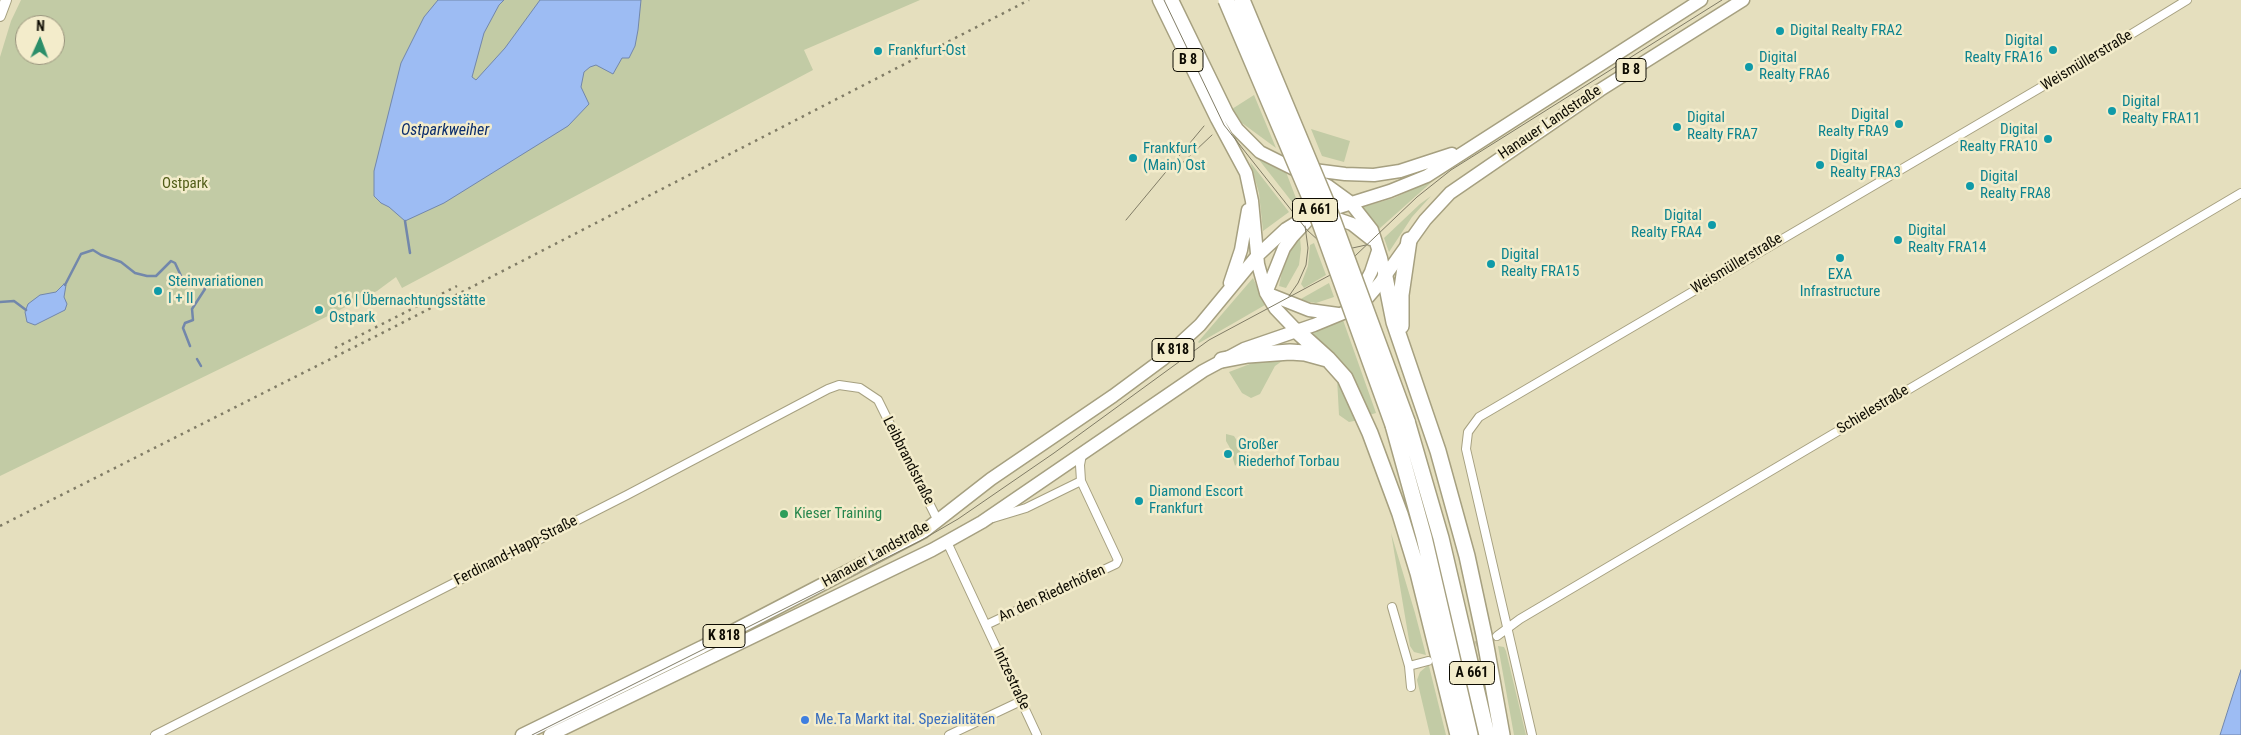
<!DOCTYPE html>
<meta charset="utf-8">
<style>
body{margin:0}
#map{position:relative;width:2241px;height:735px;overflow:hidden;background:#e5dfbe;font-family:"Roboto Condensed",sans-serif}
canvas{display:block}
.north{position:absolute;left:15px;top:15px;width:50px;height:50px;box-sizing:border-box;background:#f3eccb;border:1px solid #97927b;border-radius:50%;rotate:2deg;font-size:14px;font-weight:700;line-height:20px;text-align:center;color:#0e0c03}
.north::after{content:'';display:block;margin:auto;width:18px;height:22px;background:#2b8e69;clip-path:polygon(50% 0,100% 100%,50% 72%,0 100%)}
</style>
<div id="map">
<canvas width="2241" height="735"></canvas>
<div class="north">N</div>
</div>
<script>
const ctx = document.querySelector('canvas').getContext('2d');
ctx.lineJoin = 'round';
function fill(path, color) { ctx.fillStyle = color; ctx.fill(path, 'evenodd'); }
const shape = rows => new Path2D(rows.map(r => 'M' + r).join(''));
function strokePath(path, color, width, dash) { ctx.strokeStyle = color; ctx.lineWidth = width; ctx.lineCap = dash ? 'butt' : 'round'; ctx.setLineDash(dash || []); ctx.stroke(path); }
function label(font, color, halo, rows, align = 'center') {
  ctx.font = font + ' "Roboto Condensed",sans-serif'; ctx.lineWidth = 5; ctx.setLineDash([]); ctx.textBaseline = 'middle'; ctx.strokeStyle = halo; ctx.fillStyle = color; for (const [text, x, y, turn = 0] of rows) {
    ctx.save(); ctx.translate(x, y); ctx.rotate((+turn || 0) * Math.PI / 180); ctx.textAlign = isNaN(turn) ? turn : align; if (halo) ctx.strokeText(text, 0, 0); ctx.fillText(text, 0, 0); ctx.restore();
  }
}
const green = shape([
 [21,0,920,0,804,50,813,70,402,288,396,277,377,291,306,327,0,476,0,57,11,21],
 [25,25,55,25,55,55,25,55],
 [1254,95,1276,148,1242,123,1232,109],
 [1311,129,1350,141,1344,162,1322,156],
 [1256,156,1286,172,1299,206,1296,207],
 [1250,162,1289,212,1263,231,1259,193],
 [1435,179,1379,229,1363,207,1394,198],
 [1431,196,1412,217,1389,252,1384,238,1420,204],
 [1298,237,1300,238,1301,249,1299,265,1286,288,1279,286,1283,267,1290,250],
 [1314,243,1326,275,1304,288,1301,284,1308,266,1310,245],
 [1253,278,1265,305,1199,343,1198,342],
 [1329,283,1334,297,1316,303,1299,300],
 [1343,320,1376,413,1369,415,1358,386,1348,371,1337,358,1310,334],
 [1285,359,1275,366,1260,394,1251,398,1242,393,1229,372,1255,362],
 [1337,378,1359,420,1349,422,1339,415],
 [1226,434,1234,436,1239,444,1241,458,1235,466,1230,448,1226,441],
 [1391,533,1415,613,1426,655,1414,652,1410,646],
 [1498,646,1504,647,1506,651,1526,735,1514,735],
 [1427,666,1429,666,1446,735,1430,735,1417,680,1420,672]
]);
const water = shape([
 [438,0,504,0,499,5,484,33,472,77,476,80,505,48,540,0,641,0,638,30,635,46,629,58,622,58,613,74,596,65,590,67,584,72,581,87,589,104,568,126,444,203,405,221,389,207,381,203,374,196,374,171,401,63,424,17,438,0],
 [64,284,66,285,64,297,67,304,65,310,35,325,27,322,25,312,28,304,40,295,56,292,64,284],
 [2241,670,2241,735,2220,735,2234,691,2241,670]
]);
const stream = shape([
 [405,221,410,253],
 [65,285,81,254,93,250,101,255,121,262,135,273,147,276,156,276,171,261,175,263,182,278,195,278,201,282,205,289,192,309,193,320,185,323,183,328,190,346],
 [0,302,14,301,26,310],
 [197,359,201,366]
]);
const minorTunnel = shape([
 [1465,650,1497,636]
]);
const minor = shape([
 [993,518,1026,508,1081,481],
 [947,542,1037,735],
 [1392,607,1409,666],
 [986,625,1116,564,1118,560,1081,481,1080,465,1082,454],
 [1497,636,1520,619,2241,193],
 [1411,687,1409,666,1428,661],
 [155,735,627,495,828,389,839,385,860,388,878,400,938,521],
 [949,735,1021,701],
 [1532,735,1466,449,1468,432,1479,417,2120,41,2187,0]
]);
const tertiary = shape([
 [0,16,6,0]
]);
const primary = shape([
 [1159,0,1217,119,1246,173,1252,201,1258,264,1266,293,1275,308,1297,331],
 [1172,0,1227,113,1237,129,1260,152,1328,186,1350,202,1372,230,1381,258,1385,277],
 [1306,169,1345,174,1374,175,1400,171,1452,154],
 [1326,215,1352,224,1371,239],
 [1230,283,1241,250,1248,210],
 [1266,293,1284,248,1292,237,1306,222],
 [1266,293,1309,310,1338,314],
 [1357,299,1371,272,1378,251],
 [522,735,702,647,923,532,991,479,1113,396,1163,359,1200,325,1257,256,1286,229,1304,218,1390,191,1427,176,1701,0],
 [550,735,932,550,982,522,1203,371,1244,349,1314,325,1348,311,1368,297,1380,283,1425,220,1450,193,1600,90,1743,0]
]);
const motorway = shape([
 [1385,277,1394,322,1438,451,1467,556,1484,635,1502,735],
 [1401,326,1401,295,1409,240],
 [1297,331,1328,359,1345,378,1370,433,1400,514,1418,573,1458,735],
 [1222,360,1248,355,1290,352,1305,353,1327,359],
 [1407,421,1441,538,1487,735],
 [1393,425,1424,537,1470,735]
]);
const tram = shape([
 [1164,0,1224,125,1307,230,1319,241,1336,247,1348,249,1366,245],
 [1177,168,1212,135],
 [1126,220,1204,126],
 [1289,296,1298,283,1306,265,1308,248,1305,226],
 [532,735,920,541,958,519,1054,453,1209,340,1334,273,1355,256,1417,197,1451,170,1722,0]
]);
const rail = shape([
 [335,348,457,286],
 [0,526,392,328,1029,0]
]);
const motorwayBridge = shape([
 [1226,0,1316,212,1393,425],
 [1242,0,1327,204,1407,421]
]);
const markers = [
 [1780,31,5,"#0f9aa8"],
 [2053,50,5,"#0f9aa8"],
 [878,51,5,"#0f9aa8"],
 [1749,67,5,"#0f9aa8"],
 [2112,111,5,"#0f9aa8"],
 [1899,124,5,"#0f9aa8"],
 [1677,127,5,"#0f9aa8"],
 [2048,139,5,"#0f9aa8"],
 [1133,158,5,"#0f9aa8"],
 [1820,165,5,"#0f9aa8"],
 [1970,186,5,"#0f9aa8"],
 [1712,225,5,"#0f9aa8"],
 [1898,240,5,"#0f9aa8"],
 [1840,258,5,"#0f9aa8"],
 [1491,264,5,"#0f9aa8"],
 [158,291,5,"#0f9aa8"],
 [319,310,5,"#0f9aa8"],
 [1228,454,5,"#0f9aa8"],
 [1139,501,5,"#0f9aa8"],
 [784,514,5,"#2e9e5b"],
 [805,720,5,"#3f7fe0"]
];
const shields = [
 [1188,60,30],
 [1631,70,30],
 [1315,210,45],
 [1173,350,42],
 [724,636,42],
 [1472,673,45]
];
const shieldNames = [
 ["B 8",1188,60],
 ["B 8",1631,70],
 ["A 661",1315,210],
 ["K 818",1173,350],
 ["K 818",724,636],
 ["A 661",1472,673]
];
const cultureNames = [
 ["Digital Realty FRA2",1790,31],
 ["Digital",2043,41,"right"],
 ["Realty FRA16",2043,58,"right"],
 ["Frankfurt-Ost",888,51],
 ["Digital",1759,58],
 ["Realty FRA6",1759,75],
 ["Digital",2122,102],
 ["Realty FRA11",2122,119],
 ["Digital",1889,115,"right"],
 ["Realty FRA9",1889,132,"right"],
 ["Digital",1687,118],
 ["Realty FRA7",1687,135],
 ["Digital",2038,130,"right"],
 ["Realty FRA10",2038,147,"right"],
 ["Frankfurt",1143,149],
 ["(Main) Ost",1143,166],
 ["Digital",1830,156],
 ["Realty FRA3",1830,173],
 ["Digital",1980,177],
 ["Realty FRA8",1980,194],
 ["Digital",1702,216,"right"],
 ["Realty FRA4",1702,233,"right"],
 ["Digital",1908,231],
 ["Realty FRA14",1908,248],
 ["Digital",1501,255],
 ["Realty FRA15",1501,272],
 ["EXA",1840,275,"center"],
 ["Infrastructure",1840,292,"center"],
 ["Steinvariationen",168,282],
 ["I + II",168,299],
 ["o16 | Übernachtungsstätte",329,301],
 ["Ostpark",329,318],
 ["Großer",1238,445],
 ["Riederhof Torbau",1238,462],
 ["Diamond Escort",1149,492],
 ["Frankfurt",1149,509]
];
const streetNames = [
 ["Weismüllerstraße",2087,61,-31],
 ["Hanauer Landstraße",1550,123,-34],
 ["Weismüllerstraße",1737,264,-31],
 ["Schielestraße",1873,410,-31],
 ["Leibbrandstraße",908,461,63],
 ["Ferdinand-Happ-Straße",516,551,-27],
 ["Hanauer Landstraße",876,555,-29],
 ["An den Riederhöfen",1052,594,-25],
 ["Intzestraße",1011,679,65]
];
const parkNames = [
 ["Ostpark",185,184]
];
const leisureNames = [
 ["Kieser Training",794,514]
];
const shopNames = [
 ["Me.Ta Markt ital. Spezialitäten",815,720]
];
const waterNames = [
 ["Ostparkweiher",445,131]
];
fill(green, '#c2cba5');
fill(water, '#9dbcf3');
strokePath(water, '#7287ab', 1);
strokePath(stream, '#7287ab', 2.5);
strokePath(minorTunnel, '#c5bfa2', 8, [8, 4]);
strokePath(minor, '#a6a080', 10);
strokePath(tertiary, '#a6a080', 12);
strokePath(primary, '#a6a080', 15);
strokePath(motorway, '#a6a080', 18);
strokePath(minor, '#fff', 8);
strokePath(tertiary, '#fff', 10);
strokePath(primary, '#fff', 12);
strokePath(motorway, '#fff', 15);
strokePath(tram, '#807c66', 1);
strokePath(rail, '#807c66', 2.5, [2.5, 5]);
strokePath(motorwayBridge, '#a6a080', 18, []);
strokePath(motorwayBridge, '#fff', 15);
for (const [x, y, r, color] of markers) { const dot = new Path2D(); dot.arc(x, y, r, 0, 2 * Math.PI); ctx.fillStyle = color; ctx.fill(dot); strokePath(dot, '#f3eccb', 2); }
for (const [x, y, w] of shields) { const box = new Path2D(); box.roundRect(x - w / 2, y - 11.5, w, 23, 4); ctx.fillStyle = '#f3eccb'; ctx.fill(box); strokePath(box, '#0e0c03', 1); }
label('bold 14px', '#0e0c03', null, shieldNames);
label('15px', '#0d838f', '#f3eccb', cultureNames, 'left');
label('15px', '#0e0c03', '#f3eccb', streetNames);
label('15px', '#525e19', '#f3eccb', parkNames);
label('15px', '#27864d', '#f3eccb', leisureNames, 'left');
label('15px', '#366cbe', '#f3eccb', shopNames, 'left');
label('italic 16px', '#0b2d6b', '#f3eccb', waterNames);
</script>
